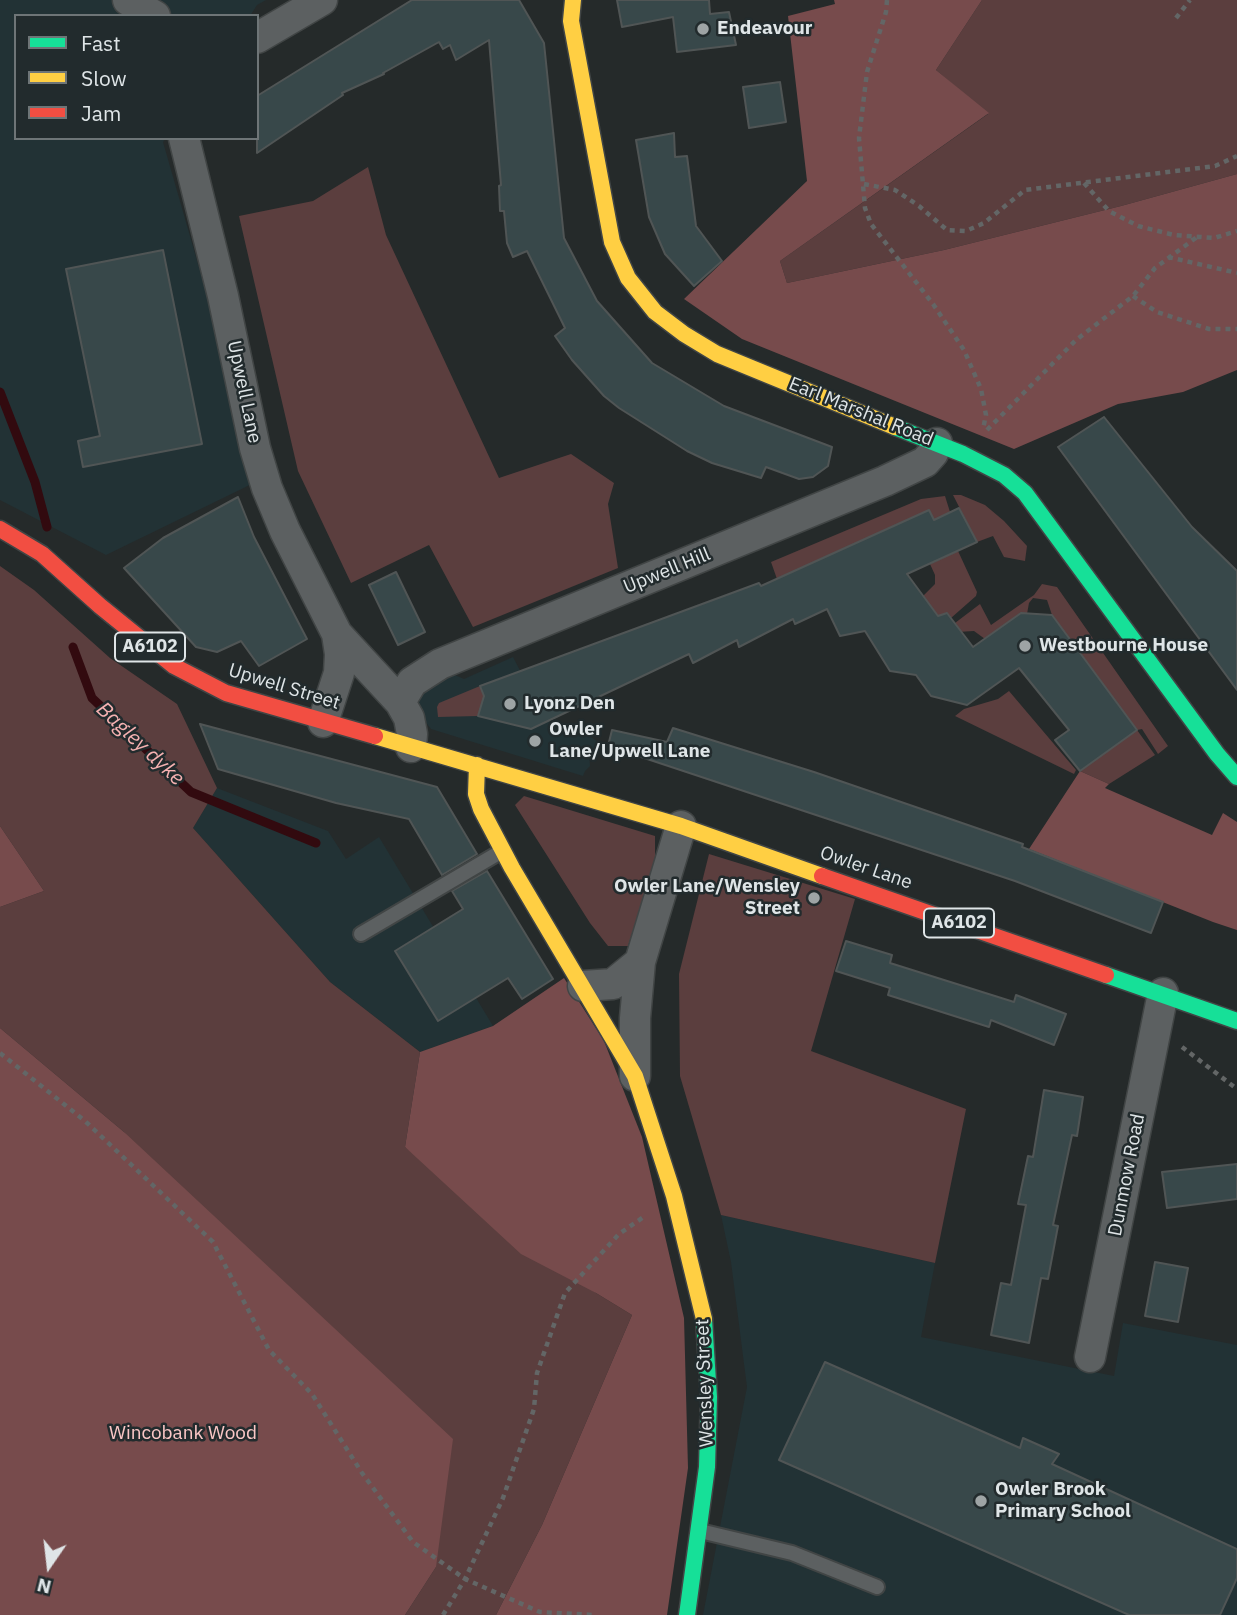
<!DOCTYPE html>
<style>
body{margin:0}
#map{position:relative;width:1237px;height:1615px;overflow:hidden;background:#252a2a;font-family:"IBM Plex Sans",sans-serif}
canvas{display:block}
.legend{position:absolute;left:14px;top:14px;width:245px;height:126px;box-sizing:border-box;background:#222b2d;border:2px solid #6e7577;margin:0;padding:9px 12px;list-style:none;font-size:21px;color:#dfe5e7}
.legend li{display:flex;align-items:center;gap:14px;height:35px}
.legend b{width:35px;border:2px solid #6e7577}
.north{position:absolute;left:14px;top:1531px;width:70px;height:70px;-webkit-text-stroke:5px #222b2d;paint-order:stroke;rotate:194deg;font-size:19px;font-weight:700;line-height:28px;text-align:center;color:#dfe5e7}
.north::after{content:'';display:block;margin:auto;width:24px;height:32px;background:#dfe5e7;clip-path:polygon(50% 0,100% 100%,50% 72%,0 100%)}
</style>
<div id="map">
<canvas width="1237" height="1615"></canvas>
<ul class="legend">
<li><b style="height:9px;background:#16e098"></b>Fast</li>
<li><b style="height:9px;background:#ffcf43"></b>Slow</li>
<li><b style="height:9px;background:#f24e42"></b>Jam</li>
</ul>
<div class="north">N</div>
</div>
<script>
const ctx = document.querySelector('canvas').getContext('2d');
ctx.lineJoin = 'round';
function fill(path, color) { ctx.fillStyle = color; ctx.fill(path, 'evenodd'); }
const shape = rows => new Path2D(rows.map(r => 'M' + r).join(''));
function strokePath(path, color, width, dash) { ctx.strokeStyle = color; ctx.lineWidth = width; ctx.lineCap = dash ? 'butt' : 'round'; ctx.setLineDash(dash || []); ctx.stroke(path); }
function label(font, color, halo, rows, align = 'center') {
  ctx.font = font + ' "IBM Plex Sans",sans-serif'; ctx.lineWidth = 5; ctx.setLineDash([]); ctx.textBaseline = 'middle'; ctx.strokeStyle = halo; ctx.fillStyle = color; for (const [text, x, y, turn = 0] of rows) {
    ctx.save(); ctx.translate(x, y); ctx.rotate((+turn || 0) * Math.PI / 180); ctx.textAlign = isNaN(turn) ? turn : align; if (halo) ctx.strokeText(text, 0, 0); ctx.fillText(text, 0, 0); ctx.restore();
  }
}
const built = shape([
 [0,0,266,0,257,5,250,16,16,16,16,138,166,138,163,142,260,480,106,555,0,500],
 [513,657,542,713,550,714,559,735,576,727,603,745,589,751,590,766,585,771,583,776,431,729,420,715,416,706,417,696,443,670,464,679],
 [217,788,328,831,346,859,379,837,493,1026,420,1052,330,982,193,828],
 [721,1215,935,1263,921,1337,1114,1376,1123,1323,1237,1345,1237,1615,703,1615,747,1387,731,1262]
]);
const green = shape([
 [982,0,1237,0,1237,174,1121,206,944,250,787,283,780,261,988,114,936,70],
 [368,167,386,235,499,478,571,454,614,483,608,504,618,568,473,627,429,545,351,583,298,471,239,216,313,201],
 [953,495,961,495,985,505,1004,521,1027,546,1025,561,1004,557,993,536,977,542],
 [945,496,950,512,934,520,929,510,777,579,771,562,921,499],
 [958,551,977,592,976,596,951,618,938,616,923,596,935,584,935,575,930,564],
 [0,566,34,590,110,658,177,704,217,788,193,828,330,982,420,1052,405,1147,596,1293,632,1315,542,1525,496,1615,405,1615,436,1567,124,1132,0,1028,0,907,44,891,0,826],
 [1042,584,1057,587,1168,746,1158,754,1142,729,1137,730,1155,755,1109,784,1080,771,1136,730,1052,615,1047,600,1033,598,1029,603,1027,614,985,639,974,631,957,632,958,627,955,623,980,604,991,625,1034,595],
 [480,686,484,696,478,716,438,717,437,707,439,703],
 [1009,691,1076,770,1074,774,955,716,964,709,998,699],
 [524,796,655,836,655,864,628,946,608,946,590,923,515,805],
 [709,854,855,899,811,1051,966,1109,935,1263,721,1215,680,1076,679,974]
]);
const forest = shape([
 [834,0,982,0,936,70,989,113,780,261,787,283,944,250,1121,206,1237,174,1237,370,1183,392,1118,404,1014,449,742,339,684,299,807,181,788,16,835,4],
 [1080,771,1109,784,1105,788,1212,835,1223,813,1237,822,1237,930,1213,922,1029,849],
 [0,826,44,891,0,907],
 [564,978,604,1041,642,1137,684,1318,688,1468,667,1615,496,1615,542,1525,632,1315,596,1293,521,1254,405,1147,420,1052,493,1026],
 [0,1028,124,1132,453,1439,436,1567,405,1615,0,1615]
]);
const stream = shape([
 [0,392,35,482,47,527],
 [73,647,92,698,191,792,316,843]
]);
const building = shape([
 [412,0,519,0,544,43,564,238,597,301,652,363,724,406,832,447,828,466,813,477,799,479,766,467,761,478,712,463,687,451,619,408,604,396,572,360,555,336,565,328,527,251,513,257,507,243,504,211,500,211,499,186,501,185,489,40,456,60,450,45,443,49,439,42,383,73,384,74,342,93,343,95,257,153,257,96,412,0],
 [617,0,709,0,710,14,729,12,736,45,677,52,673,17,622,27,617,0],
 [780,82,786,122,749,128,743,87,780,82],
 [674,133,675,157,687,156,696,226,722,261,694,286,665,254,649,217,636,140,674,133],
 [163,250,202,444,83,467,78,441,100,436,66,269,163,250],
 [1104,417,1192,527,1237,571,1237,690,1058,447,1104,417],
 [238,497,254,537,307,639,259,666,241,641,217,652,196,647,124,568,163,538,238,497],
 [959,508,977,542,907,574,938,616,947,613,973,647,1021,613,1052,615,1137,730,1080,771,1055,740,1069,730,1019,668,967,705,931,696,916,675,890,671,865,631,840,636,827,609,795,624,793,619,739,647,737,640,693,663,689,654,531,729,478,716,484,696,480,686,759,583,761,586,929,510,934,520,959,508],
 [396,572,425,632,398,645,369,585,396,572],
 [200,724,437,787,477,854,442,875,409,819,336,803,218,769,200,724],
 [673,728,814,772,1023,844,1022,847,1163,902,1151,933,1015,881,608,746,612,730,667,742,673,728],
 [487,871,553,979,522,999,508,978,438,1021,395,951,463,909,452,891,487,871],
 [846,941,892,955,890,963,1014,1002,1016,995,1066,1014,1054,1045,991,1020,989,1027,888,995,890,988,836,971,846,941],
 [1044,1090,1083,1097,1077,1136,1072,1135,1053,1225,1058,1226,1048,1279,1041,1278,1029,1343,991,1335,1001,1283,1011,1285,1026,1205,1018,1204,1028,1156,1033,1157,1044,1090],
 [1237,1164,1237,1199,1167,1208,1162,1172,1237,1164],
 [1155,1262,1188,1268,1178,1322,1145,1316,1155,1262],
 [825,1362,1020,1448,1023,1438,1059,1454,1052,1464,1237,1549,1237,1578,1220,1615,1129,1615,779,1460,825,1362]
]);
const path = shape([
 [887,0,886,12,867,72,859,138,865,208,871,224,933,304,964,350,981,389,986,415,983,429],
 [1176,18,1190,0],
 [1084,183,1109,211,1138,226,1174,235,1214,238,1237,231],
 [864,184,895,190,919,206,947,230,966,231,984,223,1025,190,1215,166,1237,156],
 [1168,257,1237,273],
 [1133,296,1157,312,1209,329,1237,329],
 [987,430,1076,340,1133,296,1155,268,1197,237],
 [1182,1047,1237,1089],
 [0,1053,85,1121,213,1242,269,1350,312,1394,362,1473,413,1542,465,1579,540,1612,594,1615],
 [443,1615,465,1579,503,1498,534,1409,537,1373,565,1293,619,1234,645,1216]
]);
const lane = shape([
 [361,934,502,851],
 [700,1531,792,1553,877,1587]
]);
const street = shape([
 [128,0,155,16],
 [257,38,322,0],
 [184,138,223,296,255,448,267,488,285,531,337,634,400,702,409,718,412,734,411,747],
 [400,702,412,682,440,664,885,481,925,462,933,453,937,443],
 [323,722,339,673,340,654,337,634],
 [583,986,613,984,640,962],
 [635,1076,635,1018,640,962,681,826],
 [1090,1357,1163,993]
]);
const fast = shape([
 [895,427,963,454,1004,475,1025,493,1217,754,1237,777],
 [1106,975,1237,1021],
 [687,1615,707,1467,709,1397,704,1319]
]);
const slow = shape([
 [573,0,571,21,612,242,628,278,655,312,684,334,717,354,895,427],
 [375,736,681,826,822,876],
 [477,765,476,794,481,809,512,868,635,1076,674,1196,704,1319]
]);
const jam = shape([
 [0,529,42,554,100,606,174,666,226,693,375,736],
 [822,876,1106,975]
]);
const markers = [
 [703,29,7,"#9ea4a5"],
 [1025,646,7,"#9ea4a5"],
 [510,704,7,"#9ea4a5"],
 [535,741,7,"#9ea4a5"],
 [814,898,7,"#9ea4a5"],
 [981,1501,7,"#9ea4a5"]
];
const shields = [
 [150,647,70],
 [959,923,70]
];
const shieldNames = [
 ["A6102",150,647],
 ["A6102",959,923]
];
const poiNames = [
 ["Endeavour",717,29],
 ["Westbourne House",1039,646],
 ["Lyonz Den",524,704],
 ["Owler",549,730],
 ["Lane/Upwell Lane",549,752],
 ["Owler Lane/Wensley",800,887,"right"],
 ["Street",800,909,"right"],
 ["Owler Brook",995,1490],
 ["Primary School",995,1512]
];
const streetNames = [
 ["Upwell Lane",244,392,78],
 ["Earl Marshal Road",861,412,22],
 ["Upwell Hill",667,571,-22],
 ["Upwell Street",284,687,17],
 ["Owler Lane",866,868,19],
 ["Dunmow Road",1127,1175,-79],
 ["Wensley Street",705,1383,-92]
];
const parkNames = [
 ["Wincobank Wood",183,1434]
];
const waterNames = [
 ["Bagley dyke",140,744,43]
];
fill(built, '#223235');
fill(green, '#5b3e3e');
fill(forest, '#774b4c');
strokePath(stream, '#320a0f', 9);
fill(building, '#38484a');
strokePath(building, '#505555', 2);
strokePath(lane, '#414545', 18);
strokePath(street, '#414545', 33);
strokePath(fast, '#414545', 19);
strokePath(slow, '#414545', 19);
strokePath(jam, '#414545', 19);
strokePath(path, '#636666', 4.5, [5, 5]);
strokePath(lane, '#5c6061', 14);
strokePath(street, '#5c6061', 30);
strokePath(fast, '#16e098', 16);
strokePath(slow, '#ffcf43', 16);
strokePath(jam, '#f24e42', 16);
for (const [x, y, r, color] of markers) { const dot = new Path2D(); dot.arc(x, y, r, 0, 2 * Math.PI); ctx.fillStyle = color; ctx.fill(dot); strokePath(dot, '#222b2d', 2.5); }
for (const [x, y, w] of shields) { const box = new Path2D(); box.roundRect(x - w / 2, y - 14.5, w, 29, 5); ctx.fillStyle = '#222b2d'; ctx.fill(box); strokePath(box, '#dfe5e7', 2); }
label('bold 18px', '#dfe5e7', null, shieldNames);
label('bold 19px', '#dfe5e7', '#222b2d', poiNames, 'left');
label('19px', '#dfe5e7', '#222b2d', streetNames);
label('19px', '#fbc7c6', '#222b2d', parkNames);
label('italic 21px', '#f5b1b1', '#222b2d', waterNames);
</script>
